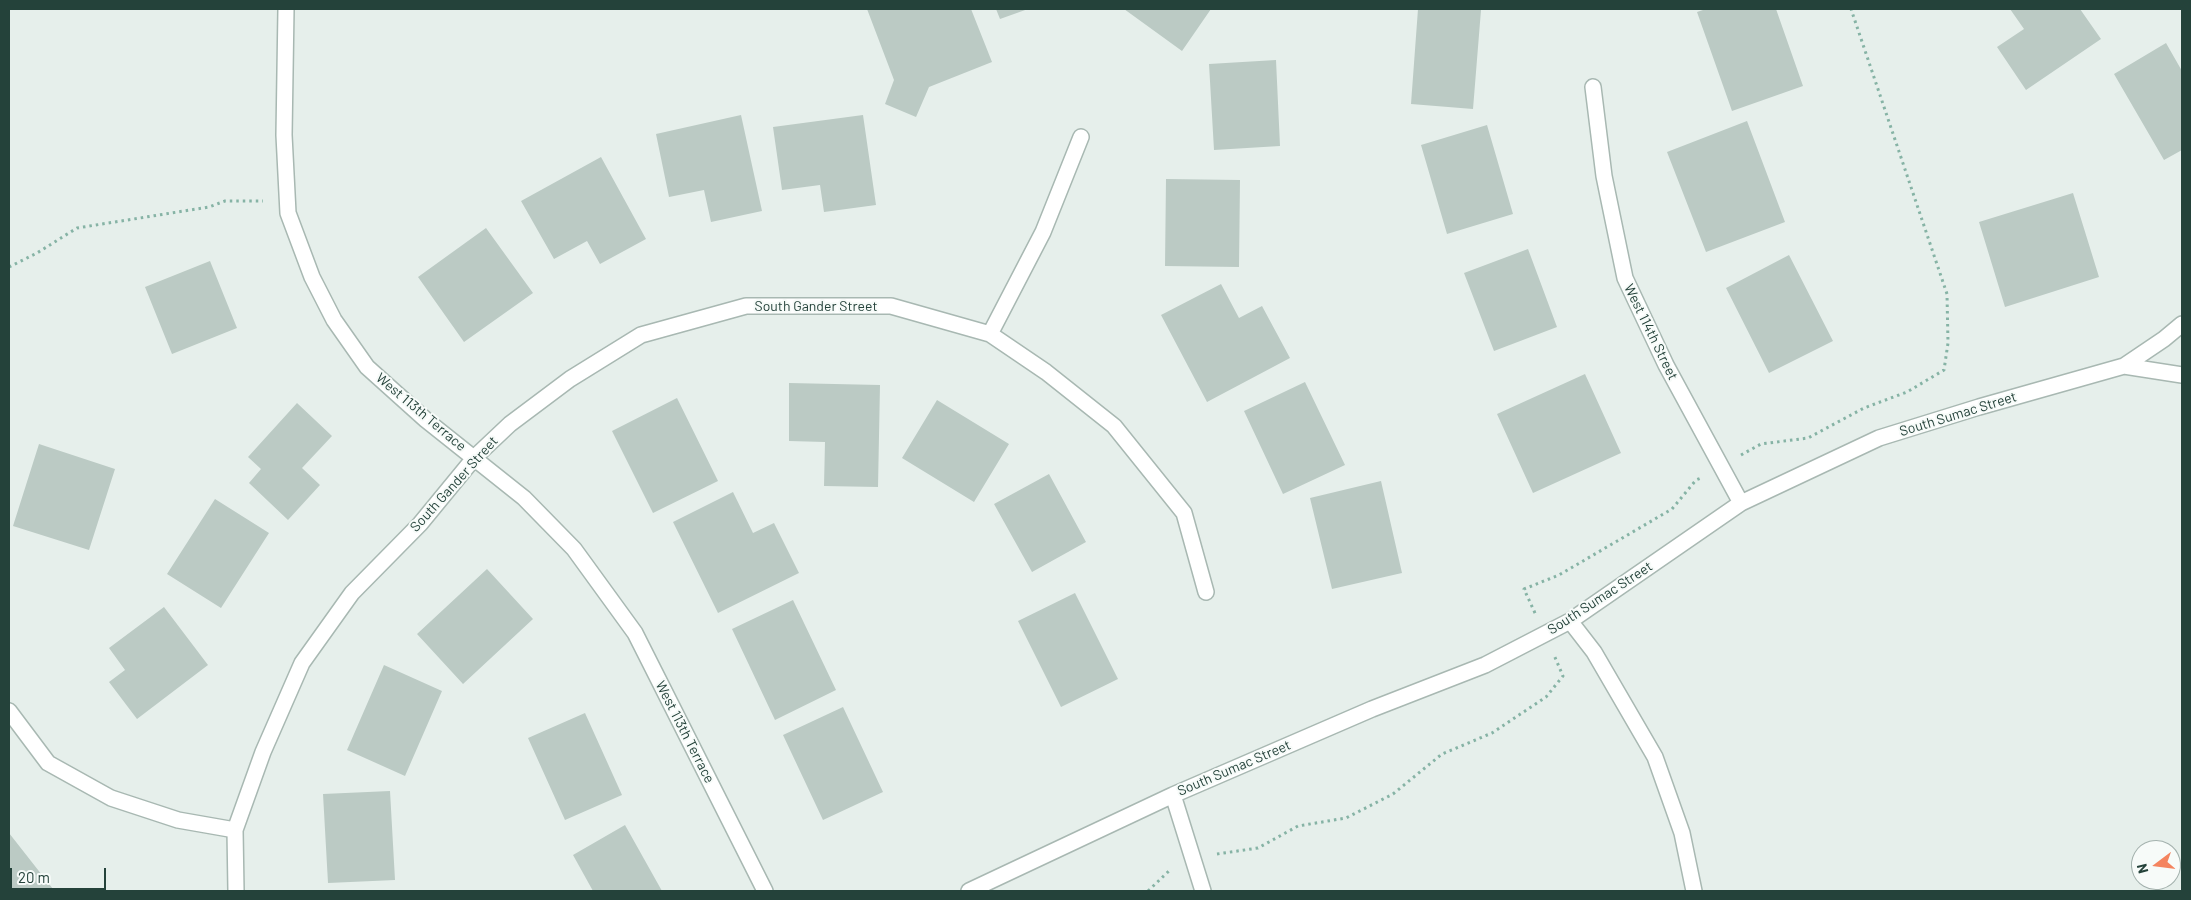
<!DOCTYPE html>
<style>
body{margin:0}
#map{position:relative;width:2191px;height:900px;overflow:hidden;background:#e6efeb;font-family:Barlow,sans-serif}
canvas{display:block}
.frame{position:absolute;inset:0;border:10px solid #24423a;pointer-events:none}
.north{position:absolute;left:2131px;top:840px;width:50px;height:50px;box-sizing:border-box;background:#f7fbf9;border:1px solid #a3b1ad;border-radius:50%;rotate:255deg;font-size:14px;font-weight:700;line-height:20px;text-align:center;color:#24423a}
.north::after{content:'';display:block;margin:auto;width:18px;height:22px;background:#f4845f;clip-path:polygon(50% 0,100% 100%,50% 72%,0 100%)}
.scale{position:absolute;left:10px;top:868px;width:96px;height:22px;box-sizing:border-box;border:2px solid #24423a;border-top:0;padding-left:6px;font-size:15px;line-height:18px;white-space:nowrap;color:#24423a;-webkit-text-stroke:4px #f7fbf9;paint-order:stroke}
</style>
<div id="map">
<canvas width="2191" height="900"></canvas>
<div class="frame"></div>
<div class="north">N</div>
<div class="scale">20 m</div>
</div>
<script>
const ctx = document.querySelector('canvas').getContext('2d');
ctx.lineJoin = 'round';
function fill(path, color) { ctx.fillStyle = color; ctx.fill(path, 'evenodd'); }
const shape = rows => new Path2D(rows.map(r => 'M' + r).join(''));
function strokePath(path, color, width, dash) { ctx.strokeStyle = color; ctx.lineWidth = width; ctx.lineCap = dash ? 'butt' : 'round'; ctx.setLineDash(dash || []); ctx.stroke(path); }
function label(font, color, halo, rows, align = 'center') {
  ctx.font = font + ' Barlow,sans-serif'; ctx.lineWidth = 4; ctx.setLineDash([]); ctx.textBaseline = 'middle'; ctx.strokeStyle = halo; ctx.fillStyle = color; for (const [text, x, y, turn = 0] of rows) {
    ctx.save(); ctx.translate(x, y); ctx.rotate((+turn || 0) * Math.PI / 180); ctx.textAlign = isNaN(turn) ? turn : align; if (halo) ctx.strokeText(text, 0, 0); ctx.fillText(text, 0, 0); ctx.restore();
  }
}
const building = shape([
 [867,9,971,9,992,62,929,87,916,117,885,104,894,80],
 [996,9,1028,9,1000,19],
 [1124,9,1211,9,1182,51],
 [1418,9,1481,10,1473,109,1411,104],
 [1706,9,1776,9,1803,86,1732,111,1697,12],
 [2010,9,2080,9,2101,39,2026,90,1997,47,2024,29],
 [2166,43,2182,71,2182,150,2164,160,2114,74],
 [1276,60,1280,146,1214,150,1209,64],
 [741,115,762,211,711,222,704,190,669,197,656,134],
 [863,115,876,205,824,212,820,185,782,190,773,127],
 [1747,121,1785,222,1706,252,1667,152],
 [1487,125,1513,214,1447,234,1421,145],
 [601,157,646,239,600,264,587,241,554,259,521,201],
 [1166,179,1240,180,1239,267,1165,266],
 [2073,193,2099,277,2005,307,1979,222],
 [486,228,533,293,464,342,418,277],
 [1528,249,1557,327,1494,351,1464,273],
 [1789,255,1833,341,1769,373,1726,288],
 [210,261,237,328,172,354,145,287],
 [1221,284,1239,318,1262,306,1290,358,1207,402,1161,315],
 [1585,374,1621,453,1533,493,1497,414],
 [1305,382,1345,465,1283,494,1244,411],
 [789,383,880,385,878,487,824,486,825,442,789,441],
 [677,398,718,481,653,513,612,431],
 [937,400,1009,444,974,502,902,458],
 [297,403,332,436,302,468,320,485,288,520,249,483,261,469,248,457],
 [39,444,115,469,89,550,13,526],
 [1049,474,1086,542,1032,572,994,504],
 [1381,481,1402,573,1332,589,1310,498],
 [733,492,753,533,774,523,799,573,718,613,673,522],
 [215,499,269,533,221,608,167,574],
 [487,569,533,619,463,684,417,634],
 [1075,593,1118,679,1061,707,1018,621],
 [793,600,836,690,775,720,732,629],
 [164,607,208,665,137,719,109,682,125,670,109,648],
 [384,665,442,691,405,776,347,750],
 [843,707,883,792,823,820,783,735],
 [585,713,622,795,565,820,528,738],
 [390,791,395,880,328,883,323,794],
 [625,825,662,891,593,891,573,855],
 [9,833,53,889,49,891,9,891]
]);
const path = shape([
 [9,267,37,253,77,228,209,207,225,201,263,201],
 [1741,455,1761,444,1808,438,1864,408,1907,392,1944,370,1948,343,1947,294,1851,9],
 [1535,613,1524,589,1559,575,1672,509,1696,480,1701,478],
 [1217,854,1258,848,1298,826,1346,818,1393,794,1442,754,1492,733,1546,697,1563,676,1554,655],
 [1148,891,1171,869]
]);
const minor = shape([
 [286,9,284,135,288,213,312,277,334,320,367,367,426,420,524,498,574,549,635,633,765,891],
 [1593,87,1604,176,1625,278,1666,365,1741,503],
 [990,334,1043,232,1081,137],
 [2124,366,2164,339,2182,324],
 [1570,621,1594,652,1655,757,1682,833,1694,891],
 [9,711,48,763,111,798,178,820,235,830],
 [1173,795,1203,891],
 [236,891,235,830,263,752,302,663,352,593,420,524,475,457,510,424,570,379,641,335,746,306,891,306,990,334,1046,372,1114,426,1184,513,1206,592],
 [969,891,1173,795,1372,709,1485,665,1570,621,1741,503,1879,438,1979,407,2124,366,2182,375]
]);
const streetNames = [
 ["South Gander Street",816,306],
 ["West 114th Street",1651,332,64],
 ["West 113th Terrace",421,412,40],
 ["South Sumac Street",1958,414,-17],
 ["South Gander Street",454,484,-48],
 ["South Sumac Street",1600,598,-33],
 ["West 113th Terrace",685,732,63],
 ["South Sumac Street",1234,768,-23]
];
fill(building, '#bbcac4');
strokePath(minor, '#a8b8b2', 18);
strokePath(path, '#86b3a5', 3, [2.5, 4]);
strokePath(minor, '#fff', 15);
label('14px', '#24423a', '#f7fbf9', streetNames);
</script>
